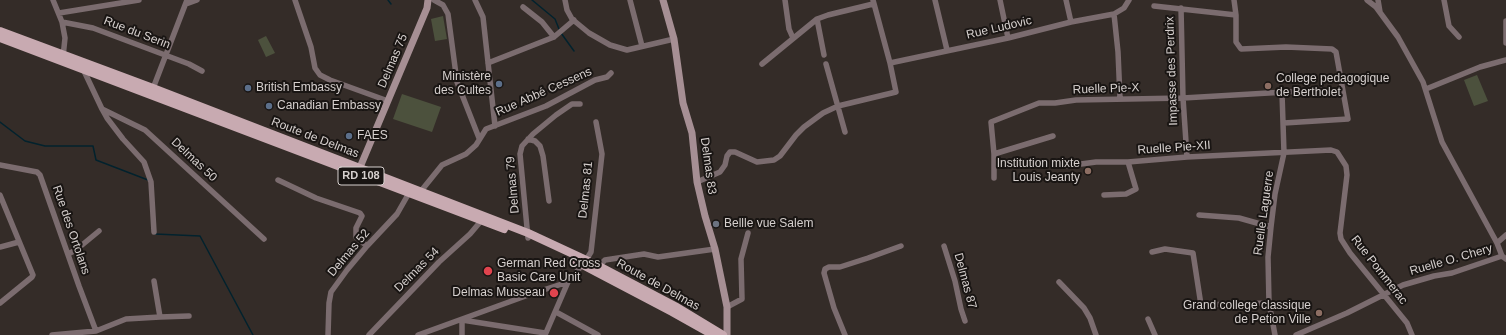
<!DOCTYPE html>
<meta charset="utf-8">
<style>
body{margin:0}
canvas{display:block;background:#342c28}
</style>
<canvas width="1506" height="335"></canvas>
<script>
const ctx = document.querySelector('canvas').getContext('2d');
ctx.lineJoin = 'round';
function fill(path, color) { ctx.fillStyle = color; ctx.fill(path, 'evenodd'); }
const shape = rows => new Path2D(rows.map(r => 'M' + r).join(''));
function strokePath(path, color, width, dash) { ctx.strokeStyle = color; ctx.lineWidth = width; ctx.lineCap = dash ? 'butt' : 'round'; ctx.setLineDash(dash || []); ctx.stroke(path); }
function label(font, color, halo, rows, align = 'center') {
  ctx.font = font + ' Helvetica,sans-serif'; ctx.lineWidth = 4; ctx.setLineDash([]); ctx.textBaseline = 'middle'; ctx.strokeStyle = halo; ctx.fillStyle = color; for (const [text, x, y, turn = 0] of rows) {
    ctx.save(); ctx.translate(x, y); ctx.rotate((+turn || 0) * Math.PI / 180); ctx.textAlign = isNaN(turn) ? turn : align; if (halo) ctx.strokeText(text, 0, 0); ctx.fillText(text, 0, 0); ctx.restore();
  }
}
const green = shape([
 [443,16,447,39,435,41,431,19],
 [266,36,275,53,266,57,258,40],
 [1477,75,1488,101,1474,106,1464,80],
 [402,94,441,107,432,132,393,119]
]);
const stream = shape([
 [388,0,391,4],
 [532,0,555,19,559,29],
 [561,33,574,51],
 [0,122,25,141,45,146,93,146,96,160,148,180],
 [155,234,200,236,253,335]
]);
const street = shape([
 [53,0,62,22,65,38,63,57],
 [295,0,311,47,315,68,320,75,330,80,388,101],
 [434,0,443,5,448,14,457,82,479,138],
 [475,0,483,17,495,126],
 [565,0,567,10,572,19,589,33,610,45,627,50,674,39],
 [630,0,642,46],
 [785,0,789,29,793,38],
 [935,0,947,50],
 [1000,0,1008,38],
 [1066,0,1071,22],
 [1234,0,1236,15,1236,42,1241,49,1286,47,1332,49,1336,52,1348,119,1284,123],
 [1367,0,1376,7,1398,37,1423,82,1442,142,1497,243,1502,256,1506,259],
 [1378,0,1380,12],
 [1444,0,1449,26,1459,37],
 [186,4,197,0],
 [1154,6,1236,15],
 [523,7,542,22,554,37],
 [1181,8,1183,98,1187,157],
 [59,13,139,0],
 [1114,14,1118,52,1120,98],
 [817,19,824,55],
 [1506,21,1506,43],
 [62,22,93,28,189,64,202,71],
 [488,63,554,37,574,20],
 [890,63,1008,38,1071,22,1114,14,1124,8,1129,0],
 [762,64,817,19,828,15,873,4],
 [826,64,845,132],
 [84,71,102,109,145,130,264,239],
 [1426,89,1480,67,1506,60],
 [152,91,187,0],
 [102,109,107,118,123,139,144,162,151,182,154,232],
 [1053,136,994,154,991,122,1039,103,1055,103,1076,100,1183,98,1320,90],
 [528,139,535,141,540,146,543,156,549,201],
 [994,154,994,178],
 [0,165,37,172,40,175,79,286,96,331],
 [1066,166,1096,162,1128,162,1187,157,1331,150,1337,152,1346,166,1347,175,1340,233,1341,239,1350,253,1407,323,1412,335],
 [278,180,316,198,360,213,362,216,356,228,356,237,367,246],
 [697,182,720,172,725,165,727,156,730,152,735,152,757,162,774,160,780,156,796,135,804,127,823,113,838,106,896,92,890,63,873,0],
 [0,195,33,275,32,277,0,303],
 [420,195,421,191,442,165,466,154,476,145,486,129,546,106,595,80,607,77,611,73],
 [1104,195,1126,194,1136,189,1128,162],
 [1199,215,1239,218,1271,227],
 [528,238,520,154,522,146,533,134,556,115,572,104,580,104],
 [1497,243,1506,235],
 [944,246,955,281,961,309,965,321],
 [0,247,19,242],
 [1152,252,1165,249,1193,253,1201,305,1269,303],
 [68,254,76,250,99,231],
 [586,260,591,252,602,154,596,122],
 [599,266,605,260,644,254,658,257,715,249],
 [1059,282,1084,308,1090,318,1096,335],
 [727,307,742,299,741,259,748,233],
 [556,312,598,335],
 [160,317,189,316],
 [1148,319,1155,335],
 [52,335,96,331,126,319,160,317,154,281],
 [328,335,329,303,331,292,347,270,367,246,397,214,409,193],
 [369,335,439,262,470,234,481,221],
 [418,335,531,294,568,282],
 [462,335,462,320,545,333],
 [545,335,568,282,583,264],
 [845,335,834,308,824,273,825,269,829,267,840,267,868,258,901,246],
 [1275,335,1269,303,1268,257,1271,227,1275,194,1284,153,1282,93],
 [1296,335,1347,313,1403,285,1434,276,1452,273,1502,256]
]);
const secondary = shape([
 [663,0,674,39,683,103,692,133,697,182,705,216,715,249,727,307,727,335],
 [358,172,427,8,428,0]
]);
const primary = shape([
 [0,31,153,88,528,233,599,266,675,306,723,335],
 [0,38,504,229],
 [573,260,672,312,713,335]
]);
const markers = [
 [499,84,4,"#5c6f8a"],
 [1268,86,4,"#8d6e63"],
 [248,88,4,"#5c6f8a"],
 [269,106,4,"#5c6f8a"],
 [349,136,4,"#5c6f8a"],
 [1088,171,4,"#8d6e63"],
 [716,224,4,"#6b7280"],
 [488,271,5,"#e0444e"],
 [554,293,5,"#e0444e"],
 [1319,313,4,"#8d6e63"]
];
const shields = [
 [361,176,46]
];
const shieldNames = [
 ["RD 108",361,176]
];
const streetNames = [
 ["Rue Ludovic",999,28,-13],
 ["Rue du Serin",137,33,21],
 ["Delmas 75",393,61,-67],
 ["Impasse des Perdrix",1172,71,-92],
 ["Ruelle Pie-X",1106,89,-2],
 ["Rue Abbé Cessens",544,92,-24],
 ["Route de Delmas",315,138,21],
 ["Ruelle Pie-XII",1174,148,-4],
 ["Delmas 50",194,160,43],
 ["Delmas 83",708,166,82],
 ["Delmas 79",513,185,-95],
 ["Delmas 81",586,190,-84],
 ["Ruelle Laguerre",1264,213,-82],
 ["Rue des Ortolans",71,230,71],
 ["Delmas 52",349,253,-50],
 ["Ruelle O. Chery",1451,260,-16],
 ["Delmas 54",417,270,-45],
 ["Rue Pommerac",1379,270,52],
 ["Delmas 87",965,281,75],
 ["Route de Delmas",658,285,29]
];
const poiNames = [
 ["Ministère",491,77,"right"],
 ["des Cultes",491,91,"right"],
 ["College pedagogique",1276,79],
 ["de Bertholet",1276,93],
 ["British Embassy",256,88],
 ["Canadian Embassy",277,106],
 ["FAES",357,136],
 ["Institution mixte",1080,164,"right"],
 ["Louis Jeanty",1080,178,"right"],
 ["Bellle vue Salem",724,224],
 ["German Red Cross",497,264],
 ["Basic Care Unit",497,278],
 ["Delmas Musseau",545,293,"right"],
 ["Grand college classique",1311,306,"right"],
 ["de Petion Ville",1311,320,"right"]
];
fill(green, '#4c513d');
strokePath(stream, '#02222d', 1.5);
strokePath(street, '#7b6c6f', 5.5);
strokePath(secondary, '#a68f94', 7);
strokePath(primary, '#c8aab1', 8);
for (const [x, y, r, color] of markers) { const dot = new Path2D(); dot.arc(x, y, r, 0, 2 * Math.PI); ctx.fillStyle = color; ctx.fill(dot); strokePath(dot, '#191513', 1.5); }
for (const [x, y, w] of shields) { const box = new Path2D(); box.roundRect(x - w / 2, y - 9, w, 18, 3); ctx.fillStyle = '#191513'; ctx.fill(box); strokePath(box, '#d6d0ce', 1); }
label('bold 11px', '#d6d0ce', null, shieldNames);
label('12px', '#d6d0ce', '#191513', streetNames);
label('12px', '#d6d0ce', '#191513', poiNames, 'left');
</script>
